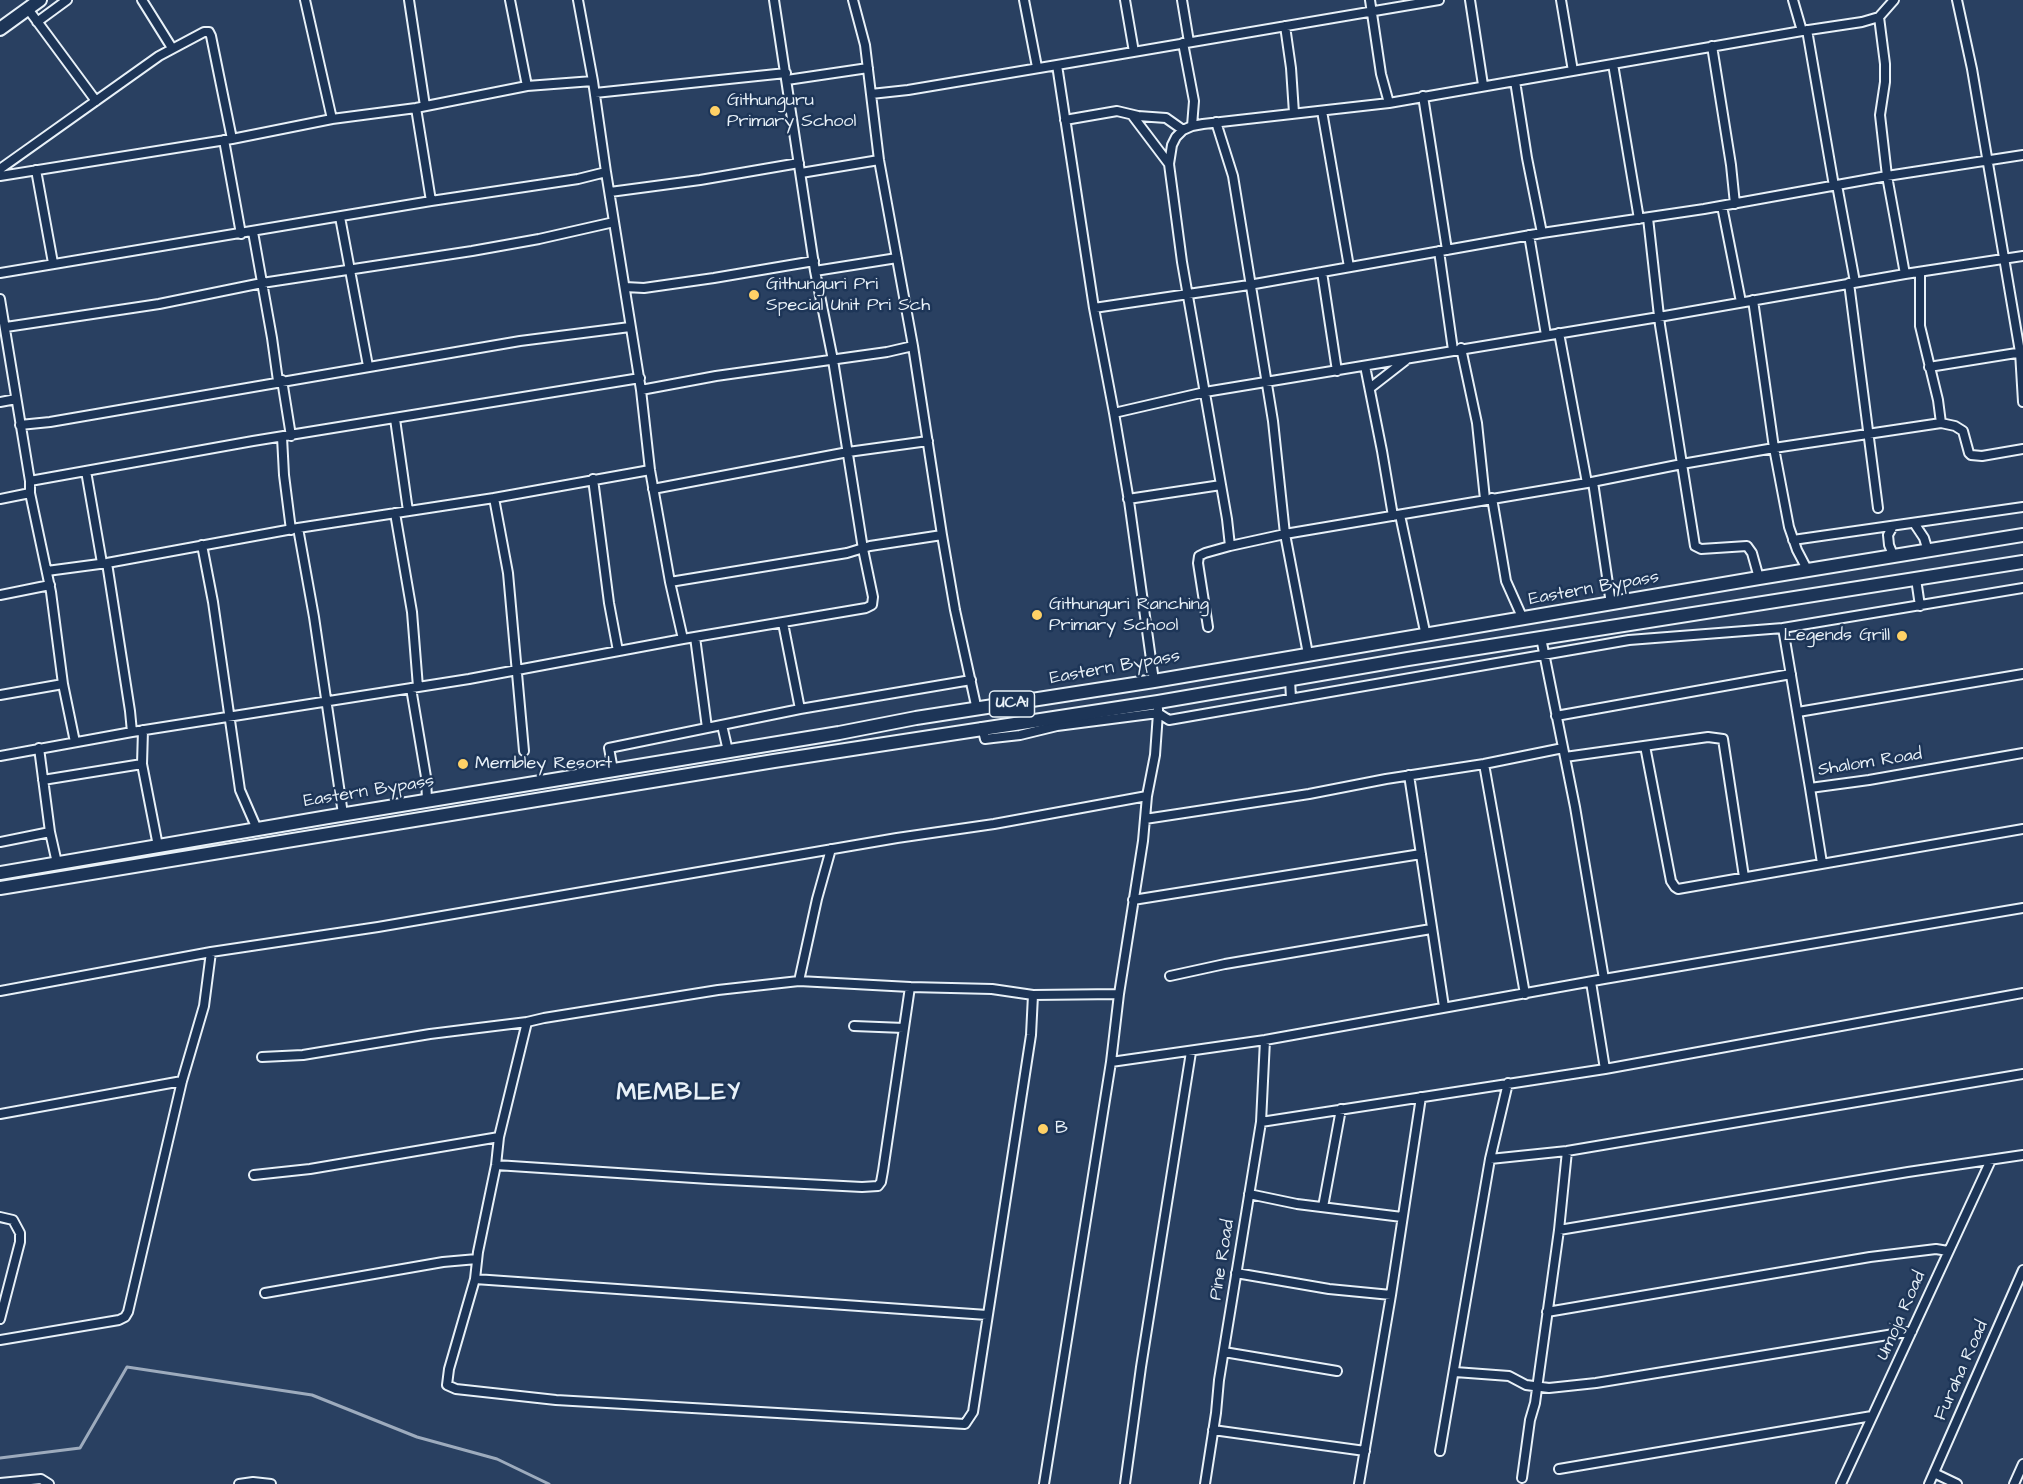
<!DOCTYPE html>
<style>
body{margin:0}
canvas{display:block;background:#294061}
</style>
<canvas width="2023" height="1484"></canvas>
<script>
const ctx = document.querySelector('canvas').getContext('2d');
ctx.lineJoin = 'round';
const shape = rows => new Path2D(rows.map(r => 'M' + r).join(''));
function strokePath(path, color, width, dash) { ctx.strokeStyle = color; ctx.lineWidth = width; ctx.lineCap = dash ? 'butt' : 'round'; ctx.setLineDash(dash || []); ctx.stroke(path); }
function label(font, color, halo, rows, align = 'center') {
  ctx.font = font + ' "Architects Daughter",sans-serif'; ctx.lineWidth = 5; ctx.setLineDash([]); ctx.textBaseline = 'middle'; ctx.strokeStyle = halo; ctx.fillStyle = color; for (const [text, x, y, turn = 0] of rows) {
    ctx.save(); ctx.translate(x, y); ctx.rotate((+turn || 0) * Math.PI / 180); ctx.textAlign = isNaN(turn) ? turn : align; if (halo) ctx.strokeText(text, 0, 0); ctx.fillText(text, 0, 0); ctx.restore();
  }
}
const stream = shape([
 [0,1458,80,1448,127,1367,312,1395,417,1437,497,1459,549,1484]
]);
const minor = shape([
 [142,0,172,48],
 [305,0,332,119],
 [409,0,425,106],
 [510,0,527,86],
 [853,0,865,45,879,160,913,346,942,535,955,610,977,710],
 [1024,0,1037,67],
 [1125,0,1134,52],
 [1182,0,1189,42],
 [1370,0,1381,74,1389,103],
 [1470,0,1483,85],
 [1561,0,1573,71],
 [1793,0,1802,31],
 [1957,0,1972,69,2020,352,2023,402],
 [28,9,96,101],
 [1879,17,1885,64,1885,82,1880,115,1887,176,1905,274],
 [37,22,67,0],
 [1285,26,1291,68,1294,113],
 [1807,30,1834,186],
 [1183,43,1194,101,1192,126],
 [1712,46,1731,165,1735,204],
 [1613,64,1639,219],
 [1057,65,1094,308,1114,413,1129,501,1154,681],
 [787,80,868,68],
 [1515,81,1527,158,1542,233],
 [595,93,786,73],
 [871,94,908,90,1057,65,1439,0],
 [1423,96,1447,250],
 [416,108,431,201],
 [1322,111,1349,267],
 [1132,115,1169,164],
 [1065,120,1117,111,1138,116,1166,118,1183,130],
 [1216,122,1233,176,1273,421,1285,534,1308,654],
 [224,140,241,234],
 [0,169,159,56,204,32,209,32,211,36,232,139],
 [36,170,53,263],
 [606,172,641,390,650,470,670,582,683,639],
 [801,173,879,160],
 [0,176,232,139,332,119,416,108,527,86,593,81],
 [1837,185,1855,282],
 [610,192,700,180,799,163],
 [1722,206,1741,302],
 [340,217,368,366],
 [1648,218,1660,325,1682,464,1587,483,1285,534,1230,546,1227,519,1182,262,1169,164,1172,145,1176,137,1183,130,1192,126,1203,124,1389,103,1802,31,1862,22,1879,17,1894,0],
 [253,232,272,338,278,381],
 [1529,235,1546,335],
 [1439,251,1453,350],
 [815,271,897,258],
 [1322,272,1337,371],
 [0,273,431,201,578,179,606,172,593,81,578,0],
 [1849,283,1878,508],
 [625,287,644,288,714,278,814,261],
 [0,299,30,481,30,493,51,592,63,684,75,742],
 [1753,300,1774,448,1789,527,1797,550,1808,571],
 [1094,308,1249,285,1542,233,1704,209,1887,176,2023,155],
 [6,327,159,304,262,283,472,251,539,239,614,222],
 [1559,333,1587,483],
 [1461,348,1477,423,1485,499],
 [1365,366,1382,451,1393,516],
 [1929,367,2023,352],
 [282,380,291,436],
 [1370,388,1406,360],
 [641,390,716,376,887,352,913,346],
 [0,402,16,399],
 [1114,413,1205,392,1659,317,1905,274,2023,256],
 [395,419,408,511],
 [1941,423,1955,426,1963,431,1969,453,1971,455,1982,456,2023,449],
 [20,425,50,422,520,341,630,327],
 [282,437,284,475,291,530],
 [86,471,102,563],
 [593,479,609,603,618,651],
 [30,481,253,441,640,378],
 [1593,482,1611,604],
 [653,489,848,452,928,441],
 [494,498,508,573,524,751],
 [1492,498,1506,581,1523,619],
 [0,499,30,493],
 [1128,499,1221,485],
 [395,513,412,612,418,687],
 [1400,515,1426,636],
 [1914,523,1924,538,1928,551],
 [1893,526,1888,535,1889,545,1894,557],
 [298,528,314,617,343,814],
 [1793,540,2023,507],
 [202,545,213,602,240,790,257,829],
 [107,563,130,711,132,732],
 [47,571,107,563,298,528,494,498,650,470],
 [1759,578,1752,553,1747,546,1701,549,1695,546,1682,464,1774,448,1941,423,1938,400,1920,326,1920,272],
 [1916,579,1920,606],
 [670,582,847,553,870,546,942,535],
 [0,595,50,585],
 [783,623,800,709,971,680],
 [1208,627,1198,563,1199,556,1205,553,1230,546],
 [1783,628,1810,788,1869,780,2023,753],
 [695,637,707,728],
 [1541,638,1575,807,1604,979],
 [1290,679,1291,699],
 [411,688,426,777,427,801],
 [0,695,63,684],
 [1158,709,1158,713,1169,720,1629,640,1783,628,2023,588],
 [1798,712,2023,674],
 [1556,716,1791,674],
 [722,725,728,751],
 [143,730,142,764,158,846],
 [1645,746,1671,881,1675,887,1678,889,2023,829],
 [39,748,50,832,57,863],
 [0,756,132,732,469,679,683,639,866,608,872,605,873,597,863,549,833,360,815,271,774,0],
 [1565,757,1708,737,1723,739,1744,877],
 [1484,764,1525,994],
 [613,770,609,748,800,709],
 [1409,775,1444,1007],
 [43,780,142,764],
 [1810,788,1822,863],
 [1145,819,1309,794,1386,779,1484,764,1563,748],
 [0,842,50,832],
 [1133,900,1421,854],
 [1170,976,1225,964,1431,929],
 [799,981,910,987,992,989,1033,995,1119,994,1143,841,1147,796],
 [1591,982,1605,1069],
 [0,991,211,952,378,927,897,838,994,824,1147,796,1155,755,1158,713,1057,726,1020,735,993,738,985,739,982,727],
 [854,1026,904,1028],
 [262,1057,303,1055,430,1034,527,1022],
 [1111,1062,1265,1040,1604,979,2023,908],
 [0,1114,182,1081],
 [1261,1122,1605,1069,2023,993],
 [499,1137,496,1165,478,1252,475,1279,987,1315],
 [1490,1159,1567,1151,2023,1074],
 [496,1165,709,1179,862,1187,878,1186,881,1182,883,1171,910,987],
 [254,1175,310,1169,499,1137,527,1022,544,1018,718,990,799,981,817,899,831,849],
 [1249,1194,1297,1204,1402,1217],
 [1323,1207,1341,1109],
 [0,1217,13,1220,20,1233,20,1242,0,1319],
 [1559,1230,1908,1172,2023,1155],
 [1236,1273,1329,1289,1391,1295],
 [475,1279,449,1369,447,1385,456,1389,556,1400,965,1424,973,1412,1031,1035,1033,995],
 [265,1293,443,1262,477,1259],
 [1547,1312,1870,1257,1936,1249,1948,1251],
 [0,1340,119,1320,125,1317,128,1312,182,1081,204,1006,211,952],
 [1224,1352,1337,1371],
 [1455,1372,1509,1376,1526,1385,1549,1388,1596,1383,1912,1331],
 [1213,1430,1365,1451],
 [1440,1451,1490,1159,1508,1083],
 [1559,1469,1872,1416],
 [1934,1473,1957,1484],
 [1522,1478,1530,1420,1535,1403,1559,1230,1567,1151],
 [0,1483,41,1479,49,1484],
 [239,1484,253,1482,271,1484],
 [1044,1484,1111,1062,1119,994],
 [1125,1484,1141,1367,1191,1052],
 [1205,1484,1216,1413,1219,1380,1261,1122,1265,1040],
 [1359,1484,1391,1295,1421,1097],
 [1841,1484,1991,1160],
 [1929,1484,2023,1270],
 [2014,1484,2023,1464]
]);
const primary = shape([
 [0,29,40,0],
 [0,873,328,817,839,733,916,718,1154,681,1759,578,2023,535],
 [0,888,774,761,1158,702,1408,659,2023,562]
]);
const markers = [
 [715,111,6,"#ffd166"],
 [754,295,6,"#ffd166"],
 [1037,615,6,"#ffd166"],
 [1902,636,6,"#ffd166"],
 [463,764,6,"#ffd166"],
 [1043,1129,6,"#ffd166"]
];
const shields = [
 [1012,704,45]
];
const shieldNames = [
 ["UCA1",1012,704]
];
const poiNames = [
 ["Githunguru",727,101],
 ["Primary School",727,122],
 ["Githunguri Pri",766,285],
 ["Special Unit Pri Sch",766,306],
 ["Githunguri Ranching",1049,605],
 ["Primary School",1049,626],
 ["Legends Grill",1890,636,"right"],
 ["Membley Resort",475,764],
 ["B",1055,1129]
];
const streetNames = [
 ["Eastern Bypass",1594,589,-10],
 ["Eastern Bypass",1115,668,-10],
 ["Shalom Road",1870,763,-9],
 ["Eastern Bypass",369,792,-9],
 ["Pine Road",1223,1260,-81],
 ["Umoja Road",1902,1316,-66],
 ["Furaha Road",1962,1371,-66]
];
const districtNames = [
 ["MEMBLEY",679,1094]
];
strokePath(stream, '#9dabbd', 3);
strokePath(minor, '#e8f1f8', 12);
strokePath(primary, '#e8f1f8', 16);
strokePath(minor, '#1d3557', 8);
strokePath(primary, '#1d3557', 12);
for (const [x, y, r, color] of markers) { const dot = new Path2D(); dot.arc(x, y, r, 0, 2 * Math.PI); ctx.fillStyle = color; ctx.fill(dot); strokePath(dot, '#1d3557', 2); }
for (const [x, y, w] of shields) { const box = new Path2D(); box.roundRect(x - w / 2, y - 13, w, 26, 4.5); ctx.fillStyle = '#1d3557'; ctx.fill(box); strokePath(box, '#e8f1f8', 1.5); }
label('bold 16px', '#e8f1f8', null, shieldNames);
label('18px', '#e8f1f8', '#1d3557', poiNames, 'left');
label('18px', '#e8f1f8', '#1d3557', streetNames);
ctx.letterSpacing = '1.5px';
label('bold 24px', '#e8f1f8', '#1d3557', districtNames);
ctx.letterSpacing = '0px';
</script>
